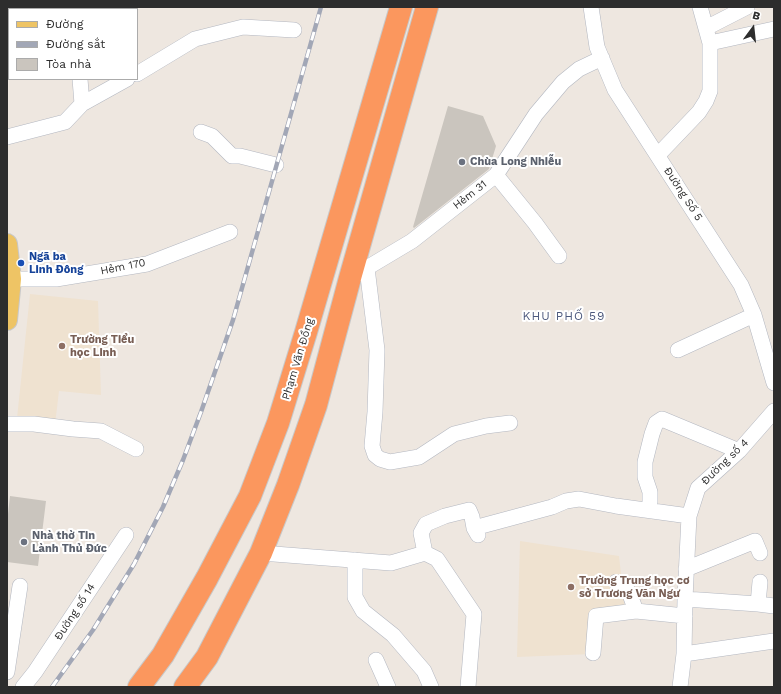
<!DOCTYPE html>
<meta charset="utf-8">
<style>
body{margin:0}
#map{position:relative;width:781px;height:694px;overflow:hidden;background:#eee7e0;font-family:"Work Sans",sans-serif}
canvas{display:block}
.frame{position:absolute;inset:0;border:8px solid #2d2d2d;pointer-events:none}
.legend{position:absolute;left:8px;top:8px;width:130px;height:72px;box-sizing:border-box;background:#fff;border:1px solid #ababab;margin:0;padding:5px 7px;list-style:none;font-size:12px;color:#2d2d2d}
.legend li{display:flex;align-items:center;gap:8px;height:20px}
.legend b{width:20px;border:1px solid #ababab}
.north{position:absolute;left:733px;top:8px;width:40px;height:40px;-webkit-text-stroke:3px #fff;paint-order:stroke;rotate:15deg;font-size:11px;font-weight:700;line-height:16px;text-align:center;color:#2d2d2d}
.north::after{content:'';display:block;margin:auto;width:14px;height:18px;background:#2d2d2d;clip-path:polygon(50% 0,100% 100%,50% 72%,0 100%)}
</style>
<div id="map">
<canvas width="781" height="694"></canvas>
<div class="frame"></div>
<ul class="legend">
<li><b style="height:5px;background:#eec465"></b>Đường</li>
<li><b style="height:5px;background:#a2a7b6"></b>Đường sắt</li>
<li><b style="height:11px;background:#cac5be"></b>Tòa nhà</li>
</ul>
<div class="north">B</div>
</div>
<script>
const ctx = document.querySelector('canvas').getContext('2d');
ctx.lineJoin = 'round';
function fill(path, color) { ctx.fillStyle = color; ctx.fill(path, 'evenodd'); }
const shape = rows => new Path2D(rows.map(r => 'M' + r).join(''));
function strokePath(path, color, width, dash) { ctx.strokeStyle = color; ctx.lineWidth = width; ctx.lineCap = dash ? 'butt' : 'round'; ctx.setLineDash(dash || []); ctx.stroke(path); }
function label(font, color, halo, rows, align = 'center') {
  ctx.font = font + ' "Work Sans",sans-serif'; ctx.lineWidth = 4; ctx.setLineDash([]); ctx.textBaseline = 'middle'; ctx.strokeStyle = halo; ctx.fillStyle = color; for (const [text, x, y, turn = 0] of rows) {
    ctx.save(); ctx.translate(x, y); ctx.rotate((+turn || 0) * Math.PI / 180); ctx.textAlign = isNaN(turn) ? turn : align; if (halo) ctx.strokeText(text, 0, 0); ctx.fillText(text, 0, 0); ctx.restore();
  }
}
const education = shape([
 [30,294,98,301,101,395,59,391,54,433,16,428],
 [520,541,619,556,626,618,591,620,592,654,517,657]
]);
const building = shape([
 [448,106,483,116,496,146,489,169,414,228,413,227],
 [10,496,46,501,38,566,7,562,7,523]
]);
const minor = shape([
 [591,7,597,47,615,90,741,285,754,315,774,383],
 [80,9,81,7],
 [706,28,747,7],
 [710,43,774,29],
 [137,74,195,39,243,27,294,30],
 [80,79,82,104],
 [201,132,212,136,232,156,240,156,276,165],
 [7,137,65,122,82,104,127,79],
 [658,155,699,112,706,101,710,91,710,43,700,7],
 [496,175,535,223,559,256],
 [367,268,377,350,375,412,372,446,375,455,380,459,390,462,419,457,454,434,486,426,510,423],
 [350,278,412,241,496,175,536,114,563,82,579,69,602,58],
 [11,279,56,279,147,264,230,232],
 [678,350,754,315],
 [7,424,34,424,73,429,101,431,136,449],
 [648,510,650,502,650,492,645,477,645,462,652,434,656,423,662,419,739,451],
 [474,528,552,507,566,501,579,499,616,506,689,516],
 [261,553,391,563,425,553,437,559,474,614,468,687],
 [425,553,421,533,426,524,445,516,469,510,472,517,474,528,478,535],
 [355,560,355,597,363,611,393,635,424,671,431,687],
 [686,569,755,541,760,553],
 [616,582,629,592,636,611],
 [685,599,758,604,760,582],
 [758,604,774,606],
 [593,653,596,616,636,611,685,616],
 [684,654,774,641],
 [376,660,388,687],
 [7,672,20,586],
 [23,687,35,672,126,535],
 [680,687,684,654,685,599,689,516,698,488,739,451,774,411]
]);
const major = shape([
 [7,244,11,279,7,320]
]);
const highway = shape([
 [139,687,163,655,207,578,250,496,278,423,306,332,401,7],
 [185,687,207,657,261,553,288,485,316,405,350,278,427,7]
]);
const rail = shape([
 [52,687,93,630,134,564,163,507,183,460,201,412,233,320,321,7]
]);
const markers = [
 [462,162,4,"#6b7280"],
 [21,263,4,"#1a4fb4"],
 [62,346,4,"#8d6e63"],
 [24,542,4,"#6b7280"],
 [571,587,4,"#8d6e63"]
];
const worshipNames = [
 ["Chùa Long Nhiễu",470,162],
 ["Nhà thờ Tin",32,536],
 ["Lành Thủ Đức",32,549]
];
const streetNames = [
 ["Đường Số 5",683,194,57],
 ["Hẻm 31",470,195,-38],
 ["Hẻm 170",123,267,-11],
 ["Phạm Văn Đồng",298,359,-73],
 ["Đường số 4",725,462,-44],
 ["Đường số 14",75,612,-57]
];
const transitNames = [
 ["Ngã ba",29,257],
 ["Linh Đông",29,270]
];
const educationNames = [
 ["Trường Tiểu",70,340],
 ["học Linh",70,353],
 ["Trường Trung học cơ",579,581],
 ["sở Trương Văn Ngư",579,594]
];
const neighbourhoodNames = [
 ["KHU PHỐ 59",564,316]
];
fill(education, '#efe2d0');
fill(building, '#cac5be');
strokePath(minor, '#b3b7c0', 16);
strokePath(major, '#c8c8c8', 22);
strokePath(highway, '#c8c8c8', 24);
strokePath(minor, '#fff', 15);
strokePath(major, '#eec465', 20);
strokePath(highway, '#fb975e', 22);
strokePath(rail, '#a2a7b6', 4.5);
strokePath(rail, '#fff', 3, [9]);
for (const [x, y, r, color] of markers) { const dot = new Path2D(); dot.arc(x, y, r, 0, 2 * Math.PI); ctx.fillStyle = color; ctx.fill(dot); strokePath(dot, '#fff', 1.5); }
label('bold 11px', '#5b616d', '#fff', worshipNames, 'left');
label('11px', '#2d2d2d', '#fff', streetNames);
label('bold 11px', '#164399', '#fff', transitNames, 'left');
label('bold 11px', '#785e54', '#fff', educationNames, 'left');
ctx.letterSpacing = '1px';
label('12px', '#4d597d', '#fff', neighbourhoodNames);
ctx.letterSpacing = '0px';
</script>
